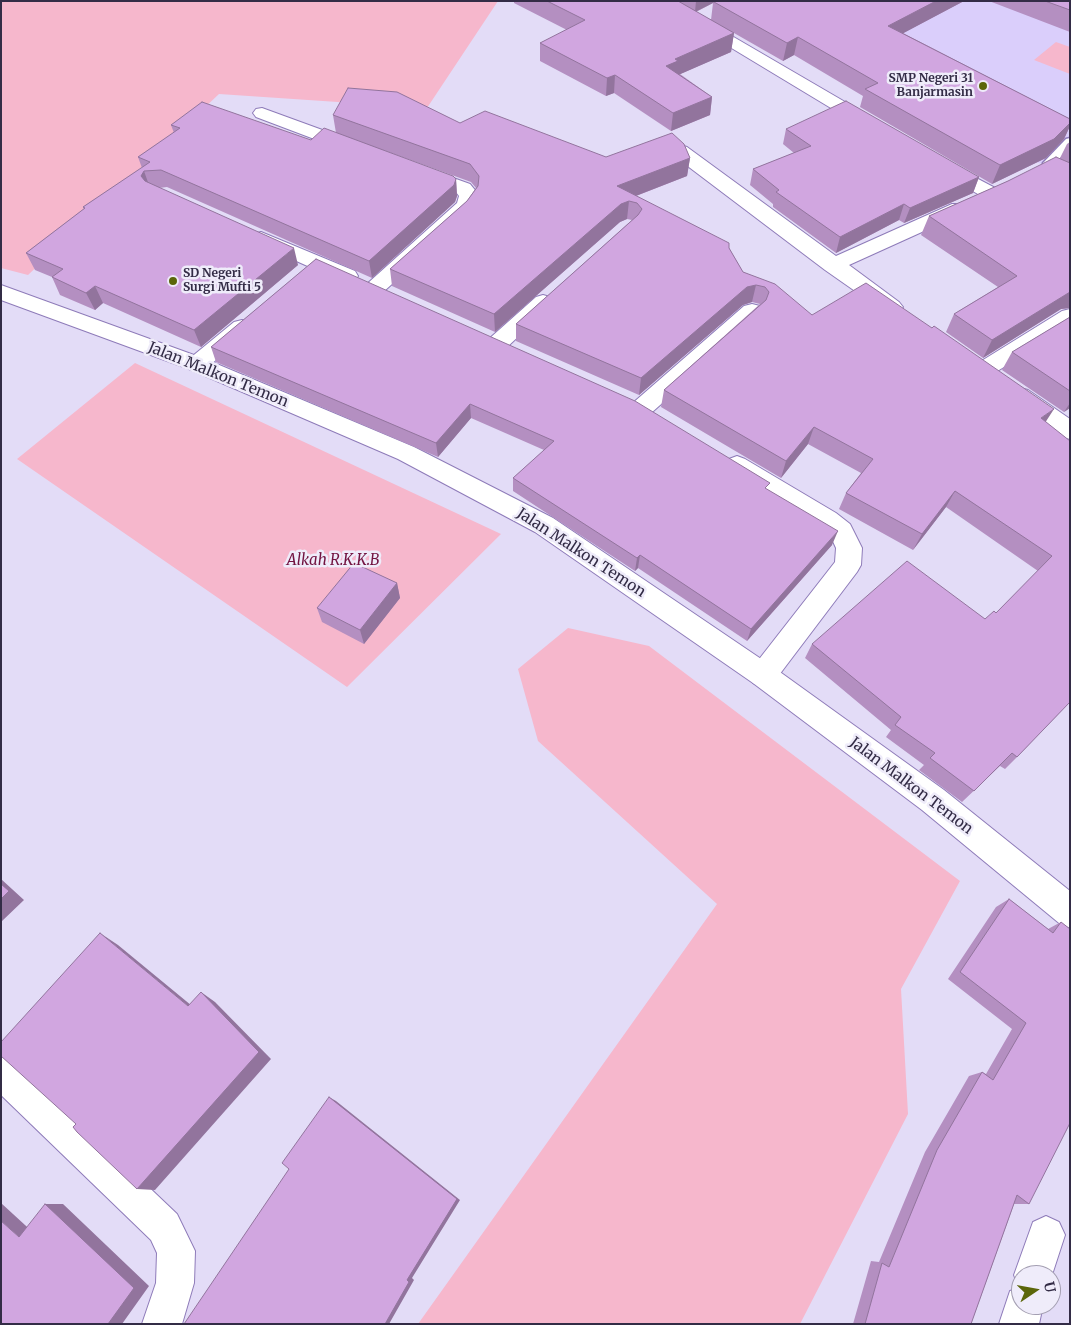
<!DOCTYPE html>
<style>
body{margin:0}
#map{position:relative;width:1071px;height:1325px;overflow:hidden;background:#e3dcf7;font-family:Merriweather,serif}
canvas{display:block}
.frame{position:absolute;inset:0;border:2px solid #332c46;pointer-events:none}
.north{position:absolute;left:1011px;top:1265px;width:50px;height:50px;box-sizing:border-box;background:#efecfa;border:1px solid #a49fb2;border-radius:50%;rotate:78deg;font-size:14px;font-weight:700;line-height:20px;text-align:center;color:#332c46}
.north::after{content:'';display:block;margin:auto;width:18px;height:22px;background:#5b660a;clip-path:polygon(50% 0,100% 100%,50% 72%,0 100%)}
</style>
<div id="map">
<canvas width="1071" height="1325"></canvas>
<div class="frame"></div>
<div class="north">U</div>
</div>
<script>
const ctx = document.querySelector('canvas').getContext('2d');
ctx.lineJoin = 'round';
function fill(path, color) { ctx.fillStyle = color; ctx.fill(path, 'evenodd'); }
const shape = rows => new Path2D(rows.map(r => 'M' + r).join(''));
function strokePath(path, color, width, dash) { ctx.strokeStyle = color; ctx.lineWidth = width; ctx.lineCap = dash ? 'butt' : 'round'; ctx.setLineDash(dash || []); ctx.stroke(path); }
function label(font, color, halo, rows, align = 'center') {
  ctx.font = font + ' Merriweather,serif'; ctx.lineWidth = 5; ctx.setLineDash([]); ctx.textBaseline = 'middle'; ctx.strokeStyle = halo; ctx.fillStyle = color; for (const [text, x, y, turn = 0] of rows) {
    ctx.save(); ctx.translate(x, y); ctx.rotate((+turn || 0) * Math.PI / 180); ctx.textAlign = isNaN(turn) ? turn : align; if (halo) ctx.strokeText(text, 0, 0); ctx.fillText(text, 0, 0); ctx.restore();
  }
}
const built = shape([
 [769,1,1070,1,1070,173,1033,161]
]);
const green = shape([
 [1,1,498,1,427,108,219,94,28,275,1,268],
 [1056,42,1070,47,1070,74,1034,60],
 [135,363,501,534,347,687,17,459],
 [568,628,649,646,960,881,901,989,908,1114,800,1324,418,1324,717,904,538,741,518,669]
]);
const lane = shape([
 [1070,138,1070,148,1051,167,1043,167,1043,163,1066,139,1070,138]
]);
const street = shape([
 [701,18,876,120,879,124,876,128,870,129,864,128,695,26,693,23,695,20,701,18],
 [262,108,358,143,361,147,358,151,346,151,256,117,253,113,256,109,262,108],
 [680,145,687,147,836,256,952,204,966,204,969,208,966,212,849,265,899,302,903,307,899,312,892,314,885,312,825,270,673,155,671,151,673,147,680,145],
 [944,161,999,190,1002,194,999,198,992,200,985,198,937,171,935,167,937,163,944,161],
 [420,166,470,184,479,195,477,203,467,217,382,293,375,295,368,293,365,288,368,283,457,203,459,196,456,192,413,176,411,172,413,168,420,166],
 [261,232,355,271,358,276,355,281,348,283,341,281,254,242,251,238,254,234,261,232],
 [543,295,550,297,554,302,550,307,506,348,498,350,490,348,487,343,490,338,536,297,543,295],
 [752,304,760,306,763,311,760,316,650,414,642,416,634,414,631,408,634,402,744,306,752,304],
 [1070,309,1070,326,991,375,983,378,975,375,972,370,975,365,1062,311,1070,309],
 [242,320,250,322,253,327,250,332,205,369,197,372,189,369,186,364,189,359,234,322,242,320],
 [1020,388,1028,390,1070,419,1070,439,1062,437,1012,402,1009,396,1012,390,1020,388],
 [737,456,745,459,836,513,850,524,862,548,861,565,857,572,773,683,763,687,753,683,749,675,753,667,835,562,836,548,831,537,818,527,729,471,725,465,729,459,737,456],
 [1,1053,13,1058,177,1214,195,1251,194,1283,182,1324,142,1324,156,1283,157,1253,151,1240,1,1095,1,1053],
 [1046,1216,1059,1222,1065,1235,1051,1278,1051,1275,1021,1275,1021,1305,1043,1305,1039,1324,999,1324,1010,1291,1019,1288,1014,1275,1033,1222,1046,1216]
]);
const secondary = shape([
 [1,285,205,359,414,447,553,518,773,667,944,790,1070,891,1070,928,1059,923,922,810,753,683,535,532,398,459,189,369,1,300,1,285]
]);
const wall = shape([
 [514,1,964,1,903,33,1070,119,1070,126,1064,139,1046,158,992,184,860,107,863,96,794,55,783,61,734,33,731,52,680,74,712,97,710,115,671,131,614,93,606,96,540,61,540,43,567,30,514,3],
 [713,3,711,20,696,12],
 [989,1,1070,1,1070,32],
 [333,115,460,123,606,157,690,158,687,176,636,196,729,248,743,272,812,315,1046,422,1070,702,1017,757,1005,769,1000,766,962,802,919,770,924,765,886,737,891,730,805,658,812,644,985,619,996,613,1038,571,946,507,913,550,839,509,846,493,861,473,808,444,781,478,661,407,664,390,760,304,752,302,743,305,639,395,516,341,516,324,632,220,627,219,620,222,495,332,392,286,390,269,467,201,476,188,471,182,383,150,456,179,457,196,455,202,372,278,167,187,159,188,298,265,201,347,103,303,95,310,60,295,52,277,35,270,26,253,84,209,83,207,142,168,138,157,174,133,171,125,311,140,336,133],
 [786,129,979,177,973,193,904,223,899,220,836,253,773,207,773,204,750,185,753,169,794,153,783,144],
 [1070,142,1070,308,1061,309,983,358,946,332,954,314,998,287,921,235,929,216,1060,158,1067,144],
 [316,259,768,490,832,545,747,641,638,568,635,571,513,491,513,478,544,450,471,418,438,457,216,362,211,347],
 [1070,317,1070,408,1064,412,1002,370,1012,352],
 [397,583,400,598,364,644,322,622,317,608],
 [1009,899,1048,929,1061,922,1029,1204,1014,1204,971,1324,853,1324,871,1261,879,1262,925,1152,969,1076,982,1072,986,1074,1012,1029,948,979,996,907]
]);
const shadedWall = shape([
 [696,1,718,1,714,2,713,3,695,12],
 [936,1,964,1,883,44,888,26],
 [734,33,731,52,676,76,666,66,675,59],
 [798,37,794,55,783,61,787,43],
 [615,75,614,93,606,96,607,78],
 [712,97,710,115,671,131,673,113],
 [1070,123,1070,126,1064,139,1046,158,992,184,1000,165],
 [690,158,687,176,615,204,617,186],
 [144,171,150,188,147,193,141,176],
 [979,177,973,193,904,223,910,208],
 [456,179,457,196,455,202,372,278,369,261],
 [629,201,627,219,620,222,495,332,494,314,621,204],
 [904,204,899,220,836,253,840,237],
 [294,248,298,265,201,347,194,330],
 [756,285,752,302,743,305,639,395,641,378,747,287],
 [95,286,103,303,95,310,86,293],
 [1070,292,1070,308,1061,309,983,358,992,340],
 [1070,403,1070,408,1064,412],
 [470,404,471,418,438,457,436,443],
 [1054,409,1043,426,1041,418],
 [814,427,808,444,781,478,786,461],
 [955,491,946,507,913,550,922,534],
 [838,531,832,545,747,641,751,629],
 [640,555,638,568,635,571,637,558],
 [397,583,400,598,364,644,360,630],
 [1,879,24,900,1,922],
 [100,933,118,945,203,1015,188,1006],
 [201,992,215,1002,271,1059,155,1190,137,1189],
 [329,1097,336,1101,460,1200,412,1278,414,1280,389,1324,385,1324,407,1280],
 [1,1203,37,1236,19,1237,1,1221],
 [45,1204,63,1204,149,1286,122,1324,108,1324]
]);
const building = shape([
 [547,1,678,1,734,33,675,59,678,61,666,66,712,97,673,113,615,75,607,78,540,43,585,20,547,1],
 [715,1,936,1,888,26,1070,119,1070,123,1054,139,1000,165,865,89,878,83,798,37,787,43,714,2,715,1],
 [1045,1,1070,1,1070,10,1045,1],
 [348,88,397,92,460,123,485,111,606,157,672,133,684,144,690,158,617,186,729,243,729,248,743,272,775,284,812,315,866,283,932,328,934,326,1054,409,1041,418,1070,441,1070,702,1017,757,1012,753,974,791,930,758,935,753,895,725,901,717,812,644,907,561,985,619,994,611,996,613,1052,556,955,491,922,534,846,493,873,459,814,427,786,461,664,390,766,300,769,292,765,287,756,285,747,287,641,378,516,324,638,215,642,209,637,203,629,201,621,204,494,314,390,269,467,201,478,186,479,176,470,164,333,115,348,88],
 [846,101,979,177,910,208,904,204,840,237,776,192,779,190,753,169,811,146,786,129,846,101],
 [202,102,311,140,324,128,453,176,456,179,454,185,369,261,161,170,144,171,141,176,145,181,294,248,194,330,95,286,86,293,52,277,63,269,26,253,85,208,83,207,150,162,138,157,180,128,171,125,202,102],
 [1056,157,1070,163,1070,292,992,340,954,314,1017,276,929,216,1008,181,1056,157],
 [316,259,635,401,770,483,765,488,838,531,751,629,640,555,637,558,513,478,554,441,470,404,436,443,211,347,316,259],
 [1070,317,1070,391,1012,352,1070,317],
 [354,563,397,583,360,630,317,608,354,563],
 [1,884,9,891,1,899,1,884],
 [1009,899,1053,933,1061,922,1070,929,1070,1123,1029,1204,1017,1195,971,1324,865,1324,882,1263,889,1267,937,1150,982,1072,993,1080,1026,1023,960,972,1009,899],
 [100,933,188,1006,201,992,259,1052,137,1189,77,1132,73,1127,76,1124,1,1056,1,1042,100,933],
 [329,1097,457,1199,407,1280,409,1282,385,1324,184,1324,289,1169,282,1163,329,1097],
 [45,1204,134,1288,108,1324,1,1324,1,1221,19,1237,45,1204]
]);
const markers = [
 [983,86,5,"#5b660a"],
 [173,281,5,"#5b660a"]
];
const farPoinames = [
 ["SMP Negeri 31",973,79],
 ["Banjarmasin",973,93],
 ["SD Negeri",183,274,"left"],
 ["Surgi Mufti 5",183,288,"left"]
];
const streetNames = [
 ["Jalan Malkon Temon",218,375,22],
 ["Jalan Malkon Temon",581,553,33],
 ["Jalan Malkon Temon",911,786,37]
];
const parkNames = [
 ["Alkah R.K.K.B",333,561]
];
fill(built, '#dacefb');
fill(green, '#f6b7cc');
strokePath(lane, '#8e7bb9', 3);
strokePath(street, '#8e7bb9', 2);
strokePath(secondary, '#8e7bb9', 2);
fill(lane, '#fff');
fill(street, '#fff');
fill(secondary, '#fff');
fill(wall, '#b48fc1');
fill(shadedWall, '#92749d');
fill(building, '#d1a6e0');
strokePath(building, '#92749d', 1);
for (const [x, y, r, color] of markers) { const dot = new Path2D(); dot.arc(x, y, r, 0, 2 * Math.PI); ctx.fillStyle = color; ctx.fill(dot); strokePath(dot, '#efecfa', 2); }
label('bold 12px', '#332c46', '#efecfa', farPoinames, 'right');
label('15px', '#332c46', '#efecfa', streetNames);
label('italic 15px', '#721341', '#efecfa', parkNames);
</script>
